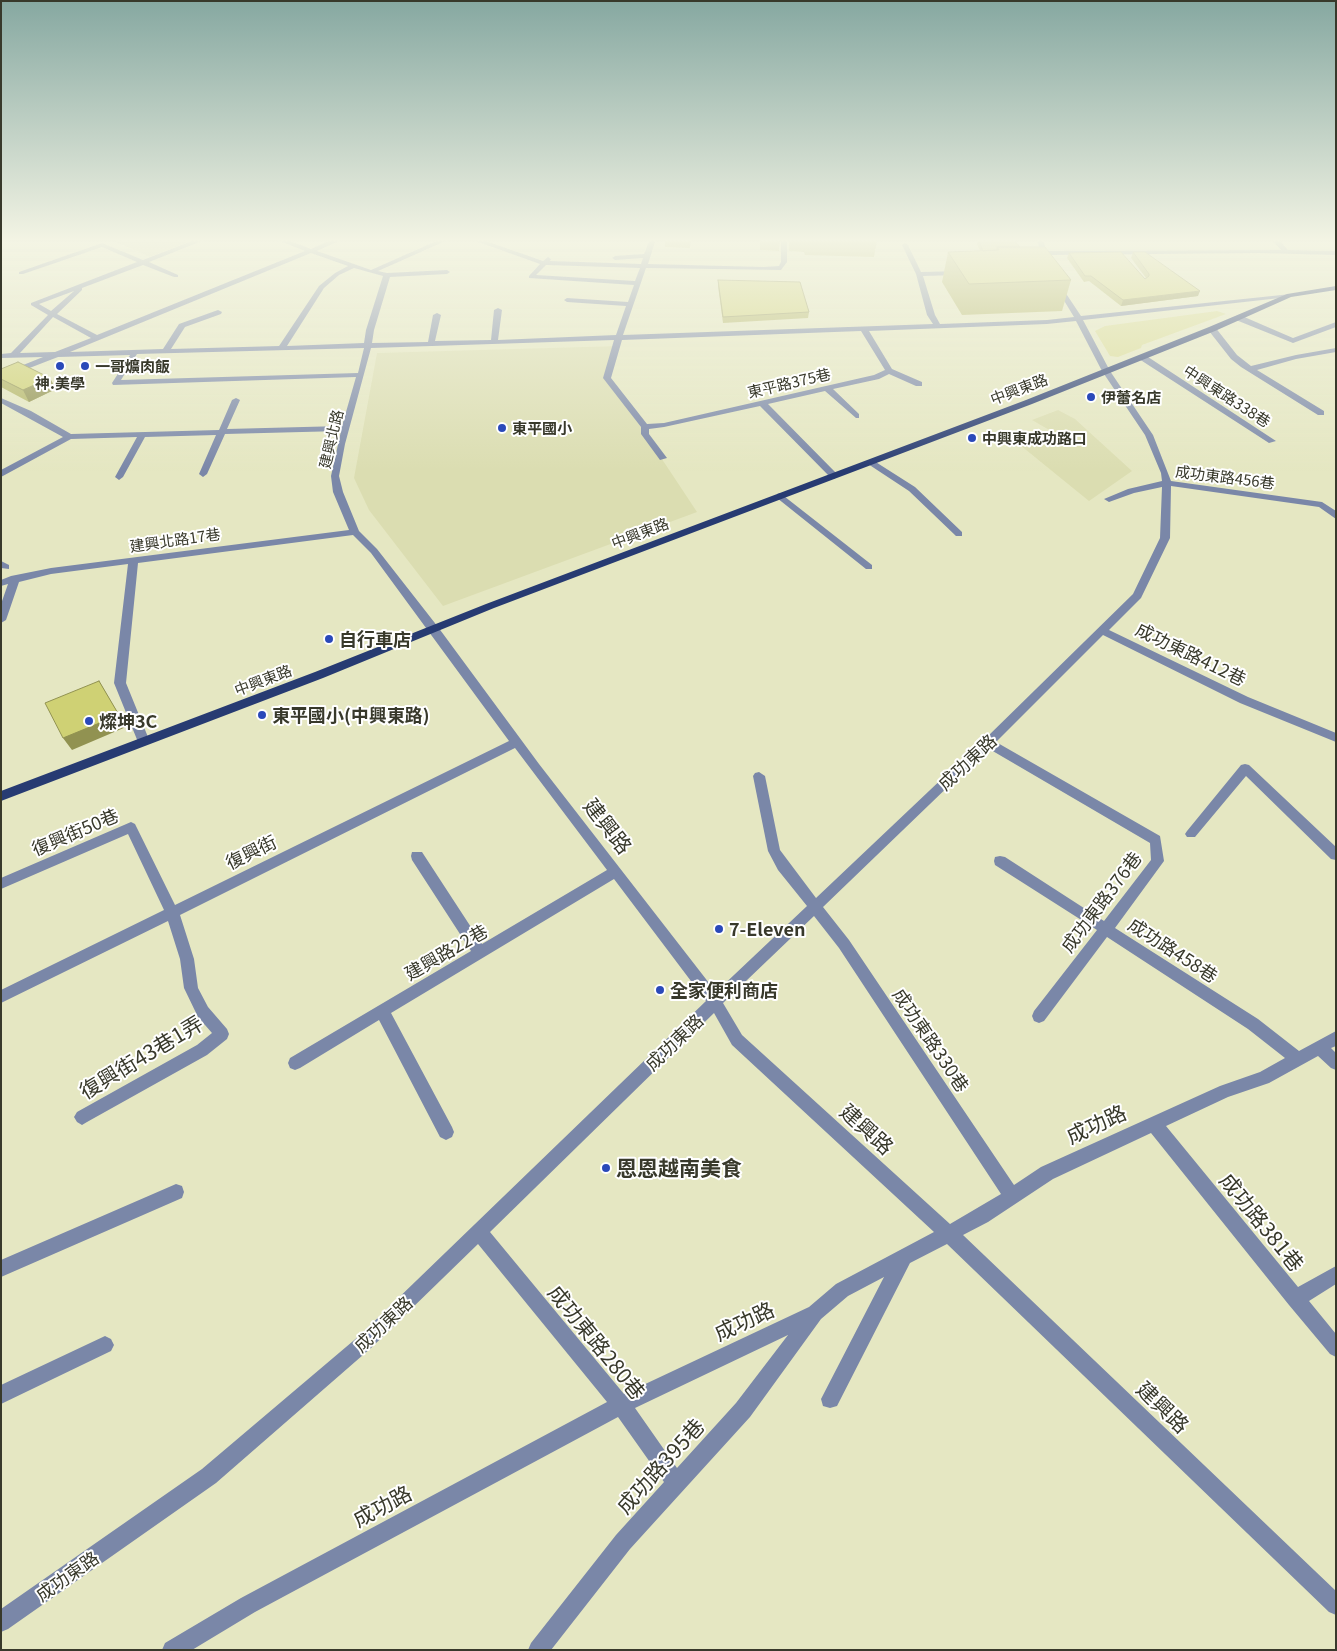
<!DOCTYPE html>
<meta charset="utf-8">
<style>
body{margin:0}
#map{position:relative;width:1337px;height:1651px;overflow:hidden;background:#e5e7c2;font-family:Georgia,serif}
canvas{display:block}
.frame{position:absolute;inset:0;border:2px solid #38392b;pointer-events:none}
</style>
<div id="map">
<canvas width="1337" height="1651"></canvas>
<div class="frame"></div>
</div>
<script>
const ctx = document.querySelector('canvas').getContext('2d');
ctx.lineJoin = 'round';
function fill(path, color) { ctx.fillStyle = color; ctx.fill(path, 'evenodd'); }
const shape = rows => new Path2D(rows.map(r => 'M' + r).join(''));
function strokePath(path, color, width, dash) { ctx.strokeStyle = color; ctx.lineWidth = width; ctx.lineCap = dash ? 'butt' : 'round'; ctx.setLineDash(dash || []); ctx.stroke(path); }
function label(font, color, halo, rows, align = 'center') {
  ctx.font = font + ' Georgia,"Noto Sans TC",serif'; ctx.lineWidth = 4; ctx.setLineDash([]); ctx.textBaseline = 'middle'; ctx.strokeStyle = halo; ctx.fillStyle = color; for (const [text, x, y, turn = 0] of rows) {
    ctx.save(); ctx.translate(x, y); ctx.rotate((+turn || 0) * Math.PI / 180); ctx.textAlign = isNaN(turn) ? turn : align; if (halo) ctx.strokeText(text, 0, 0); ctx.fillText(text, 0, 0); ctx.restore();
  }
}
const built = shape([
 [119,239,196,239,150,257,114,241],
 [617,346,609,379,697,512,443,606,369,510,354,478,377,353],
 [1058,410,1075,419,1132,471,1089,501,1020,445,1051,431,1032,420]
]);
const green = shape([
 [1217,311,1226,314,1142,345,1141,348,1118,357,1110,356,1095,331,1105,326]
]);
const minor = shape([
 [197,239,207,239,149,262,178,275,178,277,174,277,143,265,82,288,82,290,57,314,97,335,305,251,275,239,285,239,311,249,333,239,343,239,317,251,371,270,441,239,450,239,378,271,387,273,447,270,450,272,447,274,390,277,374,330,372,343,428,342,433,315,437,313,441,315,435,341,491,340,494,310,498,308,502,310,498,340,616,335,626,306,567,302,564,300,567,298,628,302,634,285,529,278,529,276,540,264,470,239,480,239,543,261,548,257,551,259,550,261,641,264,643,258,615,260,612,258,615,256,644,254,650,239,656,239,648,264,764,267,779,266,781,262,781,239,787,239,787,262,781,270,646,268,623,335,933,324,927,315,916,274,902,245,905,243,908,245,921,272,959,271,962,273,959,275,923,276,935,315,940,324,1047,320,1074,317,1054,284,1057,282,1059,283,1081,316,1291,294,1292,295,1289,297,1083,320,1110,371,1153,435,1171,481,1322,502,1336,511,1336,519,1319,507,1171,486,1170,538,1141,598,1109,630,1248,697,1336,733,1336,742,1240,703,1103,635,996,742,1160,836,1164,861,1115,928,1258,1019,1299,1051,1336,1031,1336,1046,1331,1048,1336,1053,1336,1070,1331,1068,1318,1056,1269,1083,1228,1097,1166,1126,1298,1287,1336,1266,1336,1284,1309,1301,1336,1334,1336,1357,1330,1354,1289,1305,1151,1133,1053,1179,988,1222,963,1235,1336,1591,1336,1615,1329,1612,947,1244,910,1263,837,1406,830,1408,823,1406,821,1399,884,1277,848,1296,821,1319,750,1417,630,1549,551,1650,528,1650,531,1643,616,1535,664,1482,618,1417,255,1612,192,1650,162,1650,165,1643,241,1598,607,1402,478,1244,371,1348,216,1483,8,1629,1,1632,1,1609,202,1469,359,1336,706,1001,614,879,391,1013,452,1127,454,1132,452,1137,446,1140,440,1137,379,1020,300,1068,295,1070,290,1068,288,1063,290,1058,471,951,412,860,411,856,412,852,422,852,482,944,607,870,515,748,180,915,194,959,198,988,208,1007,227,1029,229,1034,227,1039,207,1055,87,1122,82,1125,77,1122,74,1117,77,1112,197,1045,212,1033,198,1017,184,988,180,959,168,921,1,1003,1,990,164,910,128,834,1,889,1,878,131,822,135,824,175,905,509,741,371,553,353,535,138,563,126,683,150,742,144,746,138,742,114,683,128,564,51,574,19,582,6,620,1,623,1,604,8,584,1,586,1,580,11,576,51,568,349,530,333,492,331,476,341,431,225,434,207,474,203,477,199,474,216,435,145,437,123,477,119,480,115,477,137,437,71,439,1,477,1,470,63,437,1,403,1,398,31,411,71,434,219,430,232,400,236,398,240,400,227,429,342,426,356,377,113,385,112,383,130,355,58,357,1,379,1,374,43,357,1,358,1,354,11,353,48,315,31,305,31,303,137,262,102,247,23,274,19,274,19,272,102,243,143,260,197,239],
 [311,253,348,266,335,273,319,286,279,346,171,349,185,327,221,314,222,312,218,310,179,324,163,349,70,352,311,253],
 [546,265,640,268,635,281,536,275,546,265],
 [354,268,383,276,366,330,364,343,287,346,324,288,339,275,354,268],
 [74,291,51,311,39,304,74,291],
 [53,317,91,338,55,352,20,353,53,317],
 [1076,321,1102,371,1145,435,1161,473,1162,481,1128,489,1104,499,1109,502,1134,493,1162,487,1160,538,1133,594,987,737,985,742,948,773,816,898,780,850,765,776,759,772,755,773,753,776,768,851,778,870,807,906,716,992,539,764,438,627,377,549,359,531,343,492,339,476,345,444,371,348,614,340,603,378,641,427,641,434,660,460,667,458,649,434,649,429,664,427,760,406,831,478,834,479,838,476,837,474,768,404,825,391,856,418,859,418,859,414,833,389,879,379,889,374,916,386,922,386,922,382,892,369,869,331,1047,324,1076,321],
 [861,331,885,370,874,375,664,423,647,424,611,378,622,340,861,331],
 [364,348,358,373,121,380,137,354,364,348],
 [991,750,1150,843,1151,860,1104,921,1005,857,1000,856,995,857,994,861,995,865,1097,930,1034,1011,1032,1016,1034,1021,1039,1023,1044,1021,1107,937,1248,1029,1285,1058,1260,1072,1220,1086,1041,1167,1014,1185,849,940,823,907,956,779,991,750],
 [814,916,839,948,1001,1194,950,1224,742,1035,723,1003,814,916],
 [714,1013,732,1045,934,1232,836,1284,809,1307,624,1394,490,1232,714,1013],
 [788,1335,736,1403,677,1468,635,1408,788,1335],
 [1037,239,1043,239,1046,251,1281,250,1271,239,1278,239,1288,250,1336,251,1336,255,1259,253,1047,255,1049,262,1046,264,1043,262,1037,239],
 [1236,316,1242,316,1293,338,1336,322,1336,327,1293,343,1236,320,1236,316],
 [1209,327,1215,327,1237,355,1251,366,1296,355,1336,348,1336,352,1296,359,1257,370,1324,411,1324,415,1318,415,1241,367,1231,359,1209,331,1209,327],
 [1139,355,1145,355,1276,441,1269,443,1139,359,1139,355],
 [871,459,915,487,962,532,962,536,956,536,909,491,868,464,867,462,871,459],
 [780,493,872,565,872,569,866,569,777,498,777,494,780,493],
 [1,561,9,565,9,569,1,568,1,561],
 [1245,764,1249,765,1336,847,1336,860,1331,859,1246,776,1195,837,1187,837,1185,834,1187,831,1241,765,1245,764],
 [176,1184,182,1186,184,1192,182,1198,1,1277,1,1260,176,1184],
 [105,1336,111,1339,114,1345,111,1351,1,1404,1,1385,105,1336]
]);
const major = shape([
 [1336,286,1336,290,1291,297,1215,331,1032,404,494,608,323,678,1,801,1,791,315,672,486,604,1026,400,1209,327,1287,294,1336,286]
]);
const wall = shape([
 [665,239,691,239,690,248,665,247],
 [760,239,780,239,779,251,760,250],
 [789,239,877,239,874,257,805,255,804,252,789,251],
 [978,239,1020,247,1071,280,1062,311,962,315,942,282,948,252,980,251,977,244],
 [1133,252,1198,296,1121,306,1089,281,1084,282,1067,258,1069,253,1145,279,1146,278,1131,258],
 [718,280,809,312,808,318,723,323,718,286],
 [1,369,56,389,29,402,1,387]
]);
const shadedWall = shape([
 [1200,291,1198,296,1121,306,1123,300],
 [50,378,56,389,29,402,23,390],
 [99,681,126,727,72,750,63,738]
]);
const building = shape([
 [978,239,1014,240,1020,247,997,247,997,250,983,251,978,239],
 [997,247,1045,247,1071,280,969,284,948,252,999,250,997,247],
 [1121,252,1145,279,1149,276,1149,274,1133,252,1145,252,1200,291,1123,300,1091,276,1085,276,1069,253,1121,252],
 [718,280,800,282,809,312,723,317,718,280],
 [18,362,50,378,23,390,1,379,1,369,18,362],
 [99,681,119,715,63,738,45,703,99,681]
]);
const markers = [
 [60,366,5,"#2a49b9"],
 [85,366,5,"#2a49b9"],
 [1091,397,5,"#2a49b9"],
 [502,428,5,"#2a49b9"],
 [972,438,5,"#2a49b9"],
 [329,639,5,"#2a49b9"],
 [262,715,5,"#2a49b9"],
 [89,721,5,"#2a49b9"],
 [719,929,5,"#2a49b9"],
 [660,990,5,"#2a49b9"],
 [606,1168,5,"#2a49b9"]
];
const farPoinames = [
 ["一哥爌肉飯",95,366],
 ["神.美學",60,383,"center"],
 ["伊蕾名店",1101,397],
 ["東平國小",512,428],
 ["中興東成功路口",982,438]
];
const farStreetnames = [
 ["東平路375巷",789,383,-13],
 ["中興東路",1019,389,-21],
 ["中興東路338巷",1227,396,33],
 ["建興北路",331,439,-77],
 ["成功東路456巷",1225,477,7],
 ["中興東路",640,533,-21],
 ["建興北路17巷",175,540,-8],
 ["中興東路",263,680,-21]
];
const poiNames = [
 ["自行車店",339,639],
 ["東平國小(中興東路)",272,715],
 ["燦坤3C",99,721],
 ["7-Eleven",729,929],
 ["全家便利商店",670,990]
];
const streetNames = [
 ["成功東路412巷",1191,654,26],
 ["成功東路",967,762,-43],
 ["復興街50巷",75,832,-23],
 ["復興街",251,852,-26],
 ["成功東路376巷",1101,902,-53],
 ["成功路458巷",1173,950,33],
 ["建興路22巷",446,952,-30],
 ["成功東路330巷",931,1040,56],
 ["成功東路",674,1042,-44],
 ["成功東路",383,1324,-43],
 ["成功東路",67,1576,-35]
];
const nearStreetnames = [
 ["建興路",608,826,52],
 ["復興街43巷1弄",141,1057,-31],
 ["成功路",1096,1124,-25],
 ["建興路",867,1129,42],
 ["成功路381巷",1262,1222,51],
 ["成功路",744,1321,-25],
 ["成功東路280巷",597,1342,51],
 ["建興路",1163,1407,44],
 ["成功路395巷",660,1466,-48],
 ["成功路",382,1506,-28]
];
const nearPoinames = [
 ["恩恩越南美食",616,1168]
];
fill(built, '#dbddb1');
fill(green, '#d9db93');
fill(minor, '#7a87a8');
fill(major, '#273b72');
fill(wall, '#b2b464');
fill(shadedWall, '#919251');
fill(building, '#cfd174');
strokePath(building, '#919251', 1);
const sky = ctx.createLinearGradient(0, 0, 0, 471);
sky.addColorStop(0, '#86a8a1');
sky.addColorStop(0.51, '#f3f4e4');
sky.addColorStop(1, '#f3f4e400');
ctx.fillStyle = sky;
ctx.fillRect(0, 0, 1337, 471);
for (const [x, y, r, color] of markers) { const dot = new Path2D(); dot.arc(x, y, r, 0, 2 * Math.PI); ctx.fillStyle = color; ctx.fill(dot); strokePath(dot, '#fff', 2); }
label('bold 15px', '#38392b', '#fff', farPoinames, 'left');
label('15px', '#38392b', '#fff', farStreetnames);
label('bold 18px', '#38392b', '#fff', poiNames, 'left');
label('18px', '#38392b', '#fff', streetNames);
label('21px', '#38392b', '#fff', nearStreetnames);
label('bold 21px', '#38392b', '#fff', nearPoinames, 'left');
</script>
